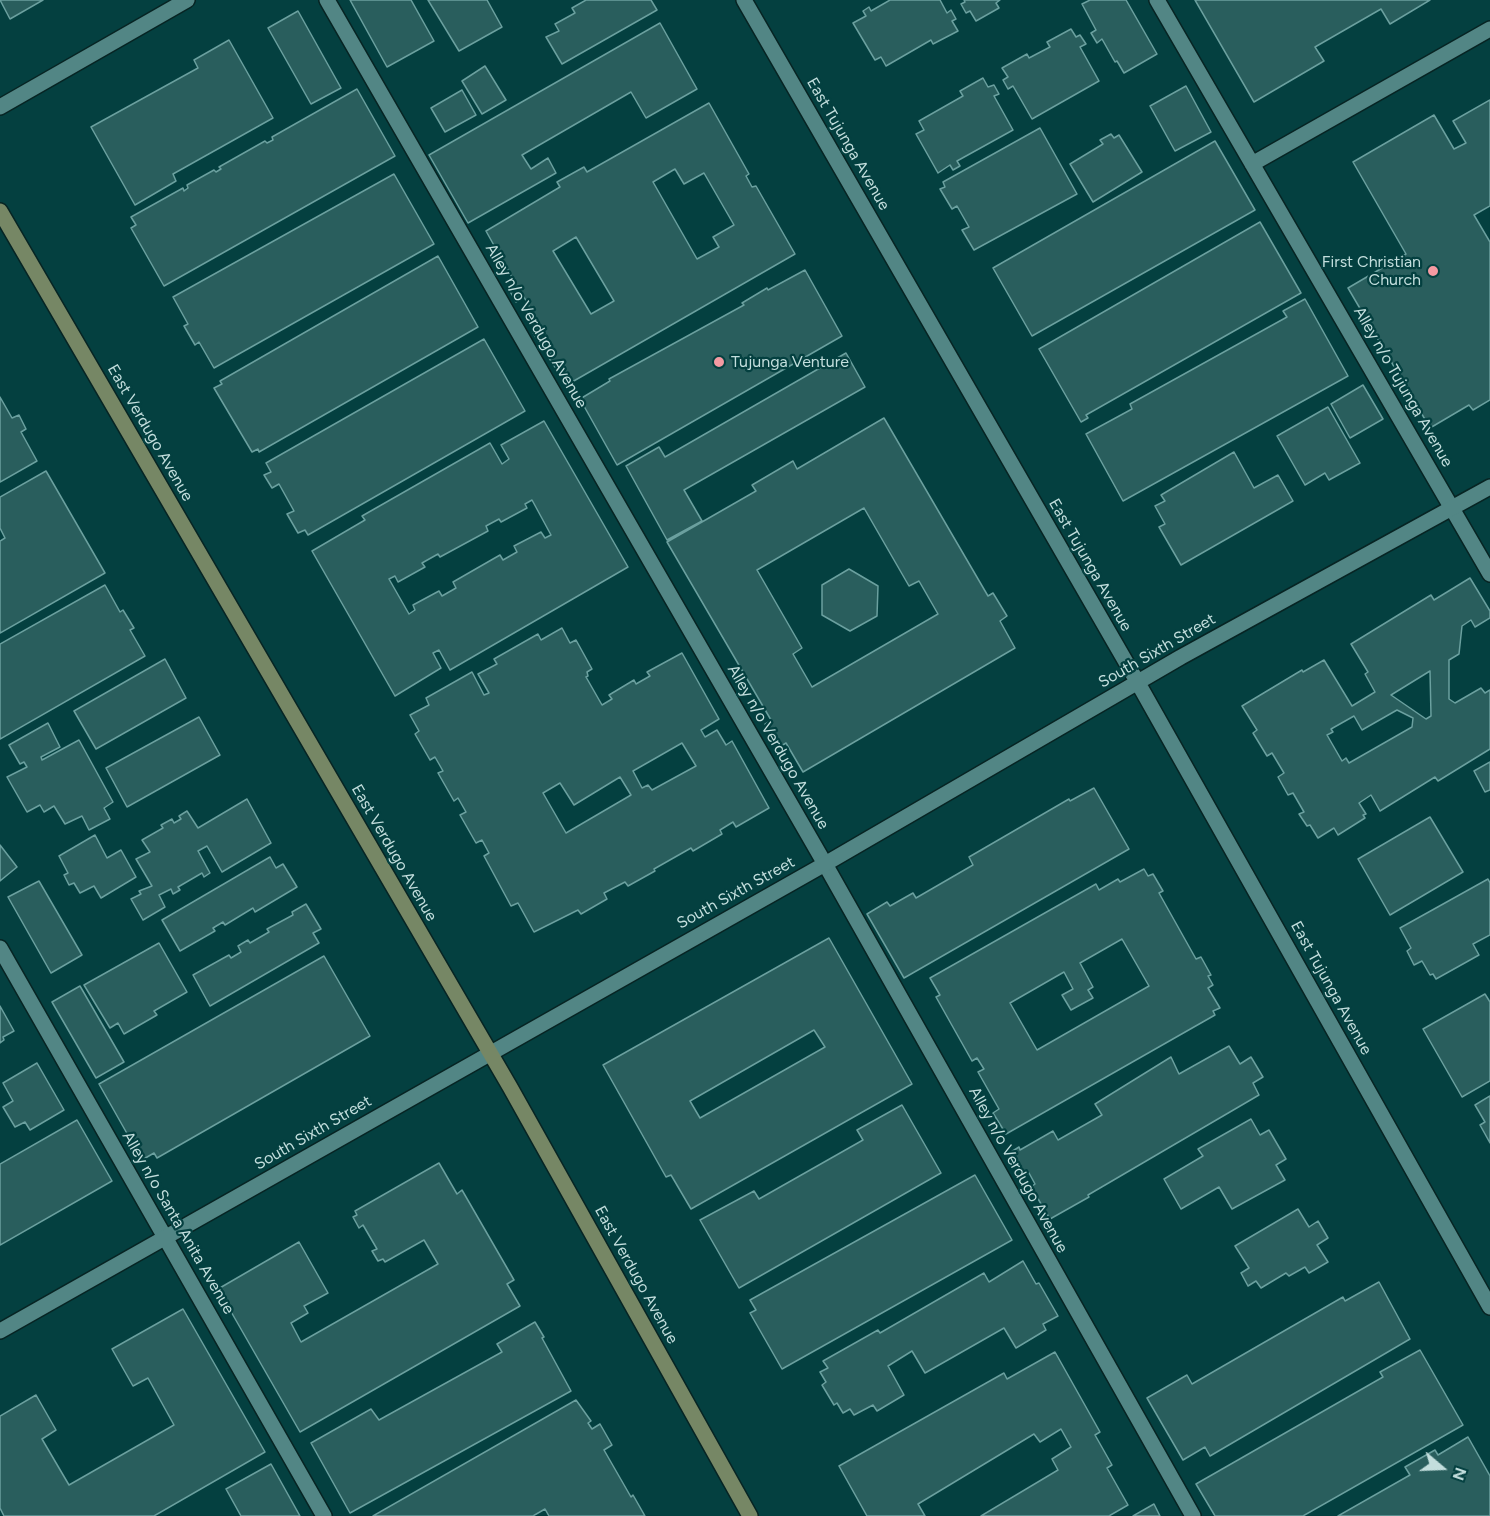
<!DOCTYPE html>
<style>
body{margin:0}
#map{position:relative;width:1490px;height:1516px;overflow:hidden;background:#044040;font-family:Figtree,sans-serif}
canvas{display:block}
.north{position:absolute;left:1412px;top:1438px;width:60px;height:60px;-webkit-text-stroke:4px #044040;paint-order:stroke;rotate:109deg;font-size:16px;font-weight:700;line-height:24px;text-align:center;color:#c3dedd}
.north::after{content:'';display:block;margin:auto;width:21px;height:27px;background:#c3dedd;clip-path:polygon(50% 0,100% 100%,50% 72%,0 100%)}
</style>
<div id="map">
<canvas width="1490" height="1516"></canvas>
<div class="north">N</div>
</div>
<script>
const ctx = document.querySelector('canvas').getContext('2d');
ctx.lineJoin = 'round';
function fill(path, color) { ctx.fillStyle = color; ctx.fill(path, 'evenodd'); }
const shape = rows => new Path2D(rows.map(r => 'M' + r).join(''));
function strokePath(path, color, width, dash) { ctx.strokeStyle = color; ctx.lineWidth = width; ctx.lineCap = dash ? 'butt' : 'round'; ctx.setLineDash(dash || []); ctx.stroke(path); }
function label(font, color, halo, rows, align = 'center') {
  ctx.font = font + ' Figtree,sans-serif'; ctx.lineWidth = 4.5; ctx.setLineDash([]); ctx.textBaseline = 'middle'; ctx.strokeStyle = halo; ctx.fillStyle = color; for (const [text, x, y, turn = 0] of rows) {
    ctx.save(); ctx.translate(x, y); ctx.rotate((+turn || 0) * Math.PI / 180); ctx.textAlign = isNaN(turn) ? turn : align; if (halo) ctx.strokeText(text, 0, 0); ctx.fillText(text, 0, 0); ctx.restore();
  }
}
const building = shape([
 [0,0,43,0,10,19,0,0],
 [350,0,411,0,434,41,387,67,350,0],
 [428,0,487,0,502,27,459,51,428,0],
 [586,0,651,0,657,10,562,64,546,37,559,31,555,24,575,13,572,8,586,0],
 [890,0,940,0,947,13,951,10,956,19,952,21,958,31,933,44,931,40,886,66,881,57,875,60,853,23,866,16,863,11,869,7,871,11,890,0],
 [964,0,1000,0,996,3,999,8,976,21,970,11,966,13,961,4,965,2,964,0],
 [1090,0,1126,0,1157,54,1124,73,1117,61,1115,62,1102,39,1097,43,1091,33,1096,30,1082,4,1090,0],
 [1195,0,1430,0,1390,24,1381,9,1315,47,1324,61,1254,102,1195,0],
 [298,11,341,88,311,104,268,28,298,11],
 [660,23,697,89,646,118,631,92,522,155,531,169,548,158,556,173,468,223,429,155,660,23],
 [1071,29,1076,37,1080,35,1086,44,1080,47,1099,81,1032,119,1013,86,1008,89,1003,80,1008,77,1002,68,1027,54,1029,58,1050,47,1047,42,1071,29],
 [229,40,273,118,173,174,176,181,135,205,91,127,198,68,194,60,229,40],
 [485,66,506,100,482,114,462,81,485,66],
 [983,78,988,87,994,85,999,94,994,96,1013,130,957,161,960,166,953,170,950,165,938,173,916,134,924,130,919,121,963,96,960,91,983,78],
 [1186,86,1211,132,1175,151,1150,106,1186,86],
 [357,89,395,156,164,286,131,228,136,225,131,217,183,188,184,191,188,188,187,185,214,170,216,172,221,169,219,167,265,141,267,143,273,140,272,137,357,89],
 [462,90,476,115,445,132,431,108,462,90],
 [1490,100,1490,206,1474,215,1490,242,1490,400,1473,410,1469,405,1430,428,1348,288,1406,254,1353,162,1434,115,1454,149,1466,143,1453,121,1490,100],
 [709,103,749,174,746,176,752,187,756,186,795,254,572,382,561,364,555,367,547,355,554,351,549,342,541,346,532,331,540,327,524,297,516,302,508,288,515,283,503,261,496,264,490,252,496,249,486,231,560,187,557,182,584,167,587,172,709,103],
 [675,169,684,184,704,173,734,225,713,237,719,247,697,259,653,182,675,169],
 [576,237,614,301,591,314,553,251,576,237],
 [1040,128,1077,194,974,250,962,230,969,227,957,206,952,209,940,189,945,187,943,182,1040,128],
 [1111,134,1114,138,1119,135,1142,172,1093,202,1070,164,1103,144,1100,140,1111,134],
 [1215,141,1255,210,1032,336,993,268,1215,141],
 [394,174,434,244,214,368,199,342,195,345,184,326,188,324,173,297,394,174],
 [1260,222,1301,293,1086,415,1088,418,1081,422,1039,349,1260,222],
 [438,256,478,327,259,452,258,449,252,452,214,388,222,384,220,381,438,256],
 [805,270,842,336,617,465,580,399,610,381,609,379,744,305,742,303,767,288,768,290,805,270],
 [1305,299,1348,376,1123,501,1086,434,1132,409,1130,404,1287,317,1283,311,1305,299],
 [484,339,525,411,308,535,305,530,298,533,287,514,294,511,279,484,272,488,264,475,271,472,266,463,484,339],
 [846,353,865,387,684,490,702,521,667,540,626,466,659,447,665,457,846,353],
 [1363,385,1383,419,1350,438,1331,404,1363,385],
 [0,397,12,418,19,415,26,429,21,432,37,461,0,482,0,397],
 [1328,407,1360,463,1329,480,1325,473,1305,485,1277,436,1328,407],
 [884,418,988,596,993,593,1007,616,1000,621,1015,648,803,772,786,743,778,748,765,724,771,720,667,542,756,491,752,485,793,461,797,469,884,418],
 [864,508,909,586,919,581,938,614,812,687,793,654,802,648,757,570,864,508],
 [544,421,628,567,450,670,439,650,433,653,441,668,395,696,312,551,365,520,362,516,490,443,502,464,509,459,501,445,544,421],
 [532,500,551,535,545,538,541,532,514,546,517,552,503,560,500,555,453,582,456,588,442,596,439,591,413,605,415,610,409,614,389,579,395,576,398,582,425,567,422,563,438,554,440,557,488,531,486,526,499,519,501,522,527,508,525,504,532,500],
 [1234,452,1254,488,1278,475,1293,501,1181,565,1159,527,1165,524,1155,506,1165,501,1161,495,1234,452],
 [46,471,105,573,0,633,0,541,5,538,0,528,0,497,46,471],
 [849,569,878,586,877,616,850,631,822,615,822,585,849,569],
 [1470,578,1490,611,1490,618,1475,627,1471,620,1462,626,1459,654,1449,660,1449,699,1455,703,1481,688,1485,693,1490,690,1490,749,1438,781,1435,777,1380,811,1371,795,1359,803,1366,814,1363,815,1365,818,1338,835,1334,828,1318,838,1310,825,1307,826,1299,814,1304,812,1293,793,1288,795,1278,777,1284,773,1272,753,1267,756,1253,733,1257,730,1242,706,1302,670,1303,672,1324,660,1352,706,1375,692,1365,674,1368,672,1351,644,1431,595,1434,600,1470,578],
 [1430,671,1431,716,1426,719,1391,695,1430,671],
 [1397,710,1413,718,1412,727,1349,763,1346,758,1342,761,1327,735,1333,732,1331,729,1354,716,1362,730,1397,710],
 [105,585,120,612,123,610,134,628,130,630,145,656,0,739,0,644,105,585],
 [562,628,570,643,576,640,592,669,587,672,588,676,586,677,602,705,612,699,609,695,634,680,636,684,650,676,647,672,682,653,719,719,701,730,705,737,717,730,726,745,732,741,769,808,736,827,733,822,720,830,722,834,693,851,691,848,654,869,655,871,628,886,625,882,604,893,607,899,581,914,578,910,534,932,518,903,511,906,484,856,489,853,482,840,476,843,460,815,466,812,458,798,454,801,438,773,443,771,435,757,430,760,415,734,419,731,410,715,429,705,426,698,472,672,484,695,489,693,478,674,497,664,494,659,538,634,541,640,562,628],
 [682,743,696,766,652,790,648,785,642,788,633,771,682,743],
 [620,777,631,795,566,833,543,793,560,783,574,805,620,777],
 [165,659,186,698,96,749,74,711,165,659],
 [199,717,220,755,127,807,106,768,199,717],
 [48,723,60,747,41,757,42,760,79,740,113,802,104,808,110,819,89,830,82,816,65,824,54,806,44,812,40,805,27,812,7,777,27,767,24,762,20,764,9,745,48,723],
 [1490,762,1490,790,1485,792,1474,771,1490,762],
 [1094,788,1129,849,904,978,867,914,887,902,890,906,913,893,916,898,973,865,969,857,1069,799,1070,801,1094,788],
 [247,799,271,843,222,872,207,846,198,851,210,873,204,877,202,873,178,887,180,890,173,894,171,889,159,895,165,907,143,920,131,899,141,894,139,891,152,886,136,859,150,852,142,840,163,828,161,825,172,819,174,823,181,819,179,816,187,811,198,828,247,799],
 [1430,817,1463,872,1390,915,1358,859,1430,817],
 [95,835,107,858,121,850,136,877,101,898,94,886,80,893,74,883,69,885,64,875,68,873,59,856,95,835],
 [0,845,17,867,0,881,0,845],
 [270,857,276,868,283,864,297,887,255,912,253,908,225,925,223,922,213,928,215,931,180,951,162,920,270,857],
 [1144,869,1148,876,1153,874,1163,891,1159,893,1196,959,1201,957,1211,975,1208,976,1213,985,1208,988,1220,1008,1213,1011,1215,1015,1006,1134,993,1113,999,1109,978,1072,984,1069,977,1058,972,1061,936,997,940,995,930,978,1096,884,1099,890,1118,879,1120,882,1144,869],
 [1122,939,1149,986,1037,1050,1010,1003,1064,972,1073,989,1062,995,1071,1010,1093,998,1088,990,1093,987,1080,963,1122,939],
 [1488,879,1490,883,1490,935,1473,944,1479,955,1436,979,1433,974,1430,975,1422,961,1414,965,1407,951,1411,948,1400,928,1488,879],
 [39,881,82,955,51,973,8,897,39,881],
 [306,904,321,929,313,933,319,943,210,1006,193,975,229,955,231,958,241,952,238,946,248,940,250,943,269,932,267,929,293,915,292,912,306,904],
 [829,938,912,1084,691,1209,671,1175,666,1177,603,1065,829,938],
 [814,1030,825,1047,700,1118,690,1101,814,1030],
 [159,943,187,992,154,1011,157,1015,124,1034,118,1023,110,1028,84,985,159,943],
 [324,956,370,1036,157,1158,154,1153,142,1160,99,1084,324,956],
 [80,986,124,1062,96,1078,52,1002,80,986],
 [1485,994,1490,1002,1490,1081,1462,1097,1423,1029,1485,994],
 [0,1006,14,1031,3,1037,4,1040,0,1043,0,1006],
 [1229,1046,1240,1064,1251,1057,1263,1077,1253,1083,1259,1095,1088,1195,1089,1197,1050,1219,1031,1187,1035,1184,1029,1173,1024,1175,1011,1152,1019,1147,1020,1150,1053,1131,1058,1140,1102,1115,1095,1104,1171,1057,1179,1074,1229,1046],
 [37,1063,64,1110,30,1130,25,1122,15,1127,3,1107,13,1101,3,1083,37,1063],
 [1490,1096,1490,1143,1480,1125,1485,1122,1475,1105,1490,1096],
 [902,1105,941,1173,739,1288,700,1220,754,1191,759,1199,863,1140,857,1130,902,1105],
 [1251,1119,1260,1135,1269,1130,1286,1159,1276,1165,1285,1180,1232,1209,1219,1187,1181,1209,1164,1179,1203,1156,1198,1149,1251,1119],
 [77,1120,112,1181,0,1245,0,1164,77,1120],
 [439,1163,457,1194,462,1190,514,1280,507,1284,520,1306,300,1432,218,1289,299,1242,328,1293,304,1306,308,1313,291,1323,301,1342,438,1264,424,1240,385,1262,383,1259,378,1261,372,1251,377,1249,363,1225,359,1228,353,1217,357,1215,355,1211,439,1163],
 [975,1175,1012,1240,782,1369,750,1313,756,1310,750,1300,975,1175],
 [1298,1209,1309,1227,1318,1221,1328,1238,1317,1245,1328,1262,1309,1273,1305,1267,1289,1276,1286,1273,1261,1288,1256,1281,1248,1286,1241,1273,1249,1268,1235,1246,1298,1209],
 [1023,1261,1036,1284,1039,1283,1058,1316,1043,1324,1046,1330,1016,1348,1004,1328,925,1373,912,1351,888,1366,904,1395,877,1411,873,1405,854,1415,850,1409,843,1413,837,1403,834,1405,822,1385,826,1382,820,1372,828,1368,823,1361,878,1330,880,1333,984,1273,989,1282,1023,1261],
 [1379,1282,1410,1339,1210,1456,1205,1447,1183,1460,1147,1398,1187,1375,1192,1384,1343,1297,1345,1301,1379,1282],
 [183,1309,265,1452,154,1516,4,1516,0,1508,0,1416,36,1395,56,1430,42,1439,69,1485,174,1425,148,1378,133,1386,112,1349,183,1309],
 [535,1322,544,1337,542,1338,571,1391,350,1513,311,1443,371,1409,379,1420,502,1352,497,1344,535,1322],
 [1420,1350,1463,1425,1303,1516,1215,1516,1196,1484,1383,1377,1380,1372,1420,1350],
 [1055,1352,1100,1432,1095,1435,1112,1465,1107,1468,1128,1505,1109,1516,981,1516,1058,1470,1052,1459,1071,1447,1061,1429,1040,1442,1034,1434,918,1504,925,1516,867,1516,839,1466,1004,1373,1007,1379,1055,1352],
 [576,1400,591,1421,588,1423,592,1429,600,1424,612,1445,604,1450,631,1497,633,1495,645,1516,549,1516,545,1509,533,1516,373,1516,576,1400],
 [1468,1437,1490,1476,1490,1516,1338,1516,1410,1475,1405,1467,1435,1450,1438,1455,1468,1437],
 [271,1464,300,1516,241,1516,226,1489,271,1464],
 [1154,1504,1160,1516,1133,1516,1154,1504]
]);
const lane = shape([
 [327,0,825,864,1193,1516],
 [1157,0,1490,574],
 [1252,164,1490,29],
 [0,948,324,1516]
]);
const street = shape([
 [744,0,1138,683,1490,1307],
 [0,107,187,0],
 [0,1331,825,864,1181,657,1490,487]
]);
const secondary = shape([
 [0,211,510,1087,750,1516]
]);
const markers = [
 [1433,271,6,"#f49aa2"],
 [719,362,6,"#f49aa2"]
];
const streetNames = [
 ["East Tujunga Avenue",848,144,60],
 ["Alley n/o Verdugo Avenue",536,326,60],
 ["Alley n/o Tujunga Avenue",1403,387,60],
 ["East Verdugo Avenue",150,433,60],
 ["East Tujunga Avenue",1090,565,60],
 ["South Sixth Street",1157,651,-30],
 ["Alley n/o Verdugo Avenue",778,747,60],
 ["East Verdugo Avenue",394,853,60],
 ["South Sixth Street",736,893,-29],
 ["East Tujunga Avenue",1331,988,61],
 ["South Sixth Street",313,1133,-30],
 ["Alley n/o Verdugo Avenue",1018,1170,61],
 ["Alley n/o Santa Anita Avenue",178,1223,60],
 ["East Verdugo Avenue",636,1275,61]
];
const poiNames = [
 ["First Christian",1421,262],
 ["Church",1421,280],
 ["Tujunga Venture",731,362,"left"]
];
fill(building, '#295e5d');
strokePath(building, '#6ba09f', 1.5);
strokePath(lane, '#072423', 18);
strokePath(street, '#072423', 18);
strokePath(secondary, '#072423', 18);
strokePath(lane, '#528685', 15);
strokePath(street, '#528685', 15);
strokePath(secondary, '#768765', 15);
for (const [x, y, r, color] of markers) { const dot = new Path2D(); dot.arc(x, y, r, 0, 2 * Math.PI); ctx.fillStyle = color; ctx.fill(dot); strokePath(dot, '#044040', 2); }
label('16px', '#c3dedd', '#044040', streetNames);
label('16px', '#c3dedd', '#044040', poiNames, 'right');
</script>
